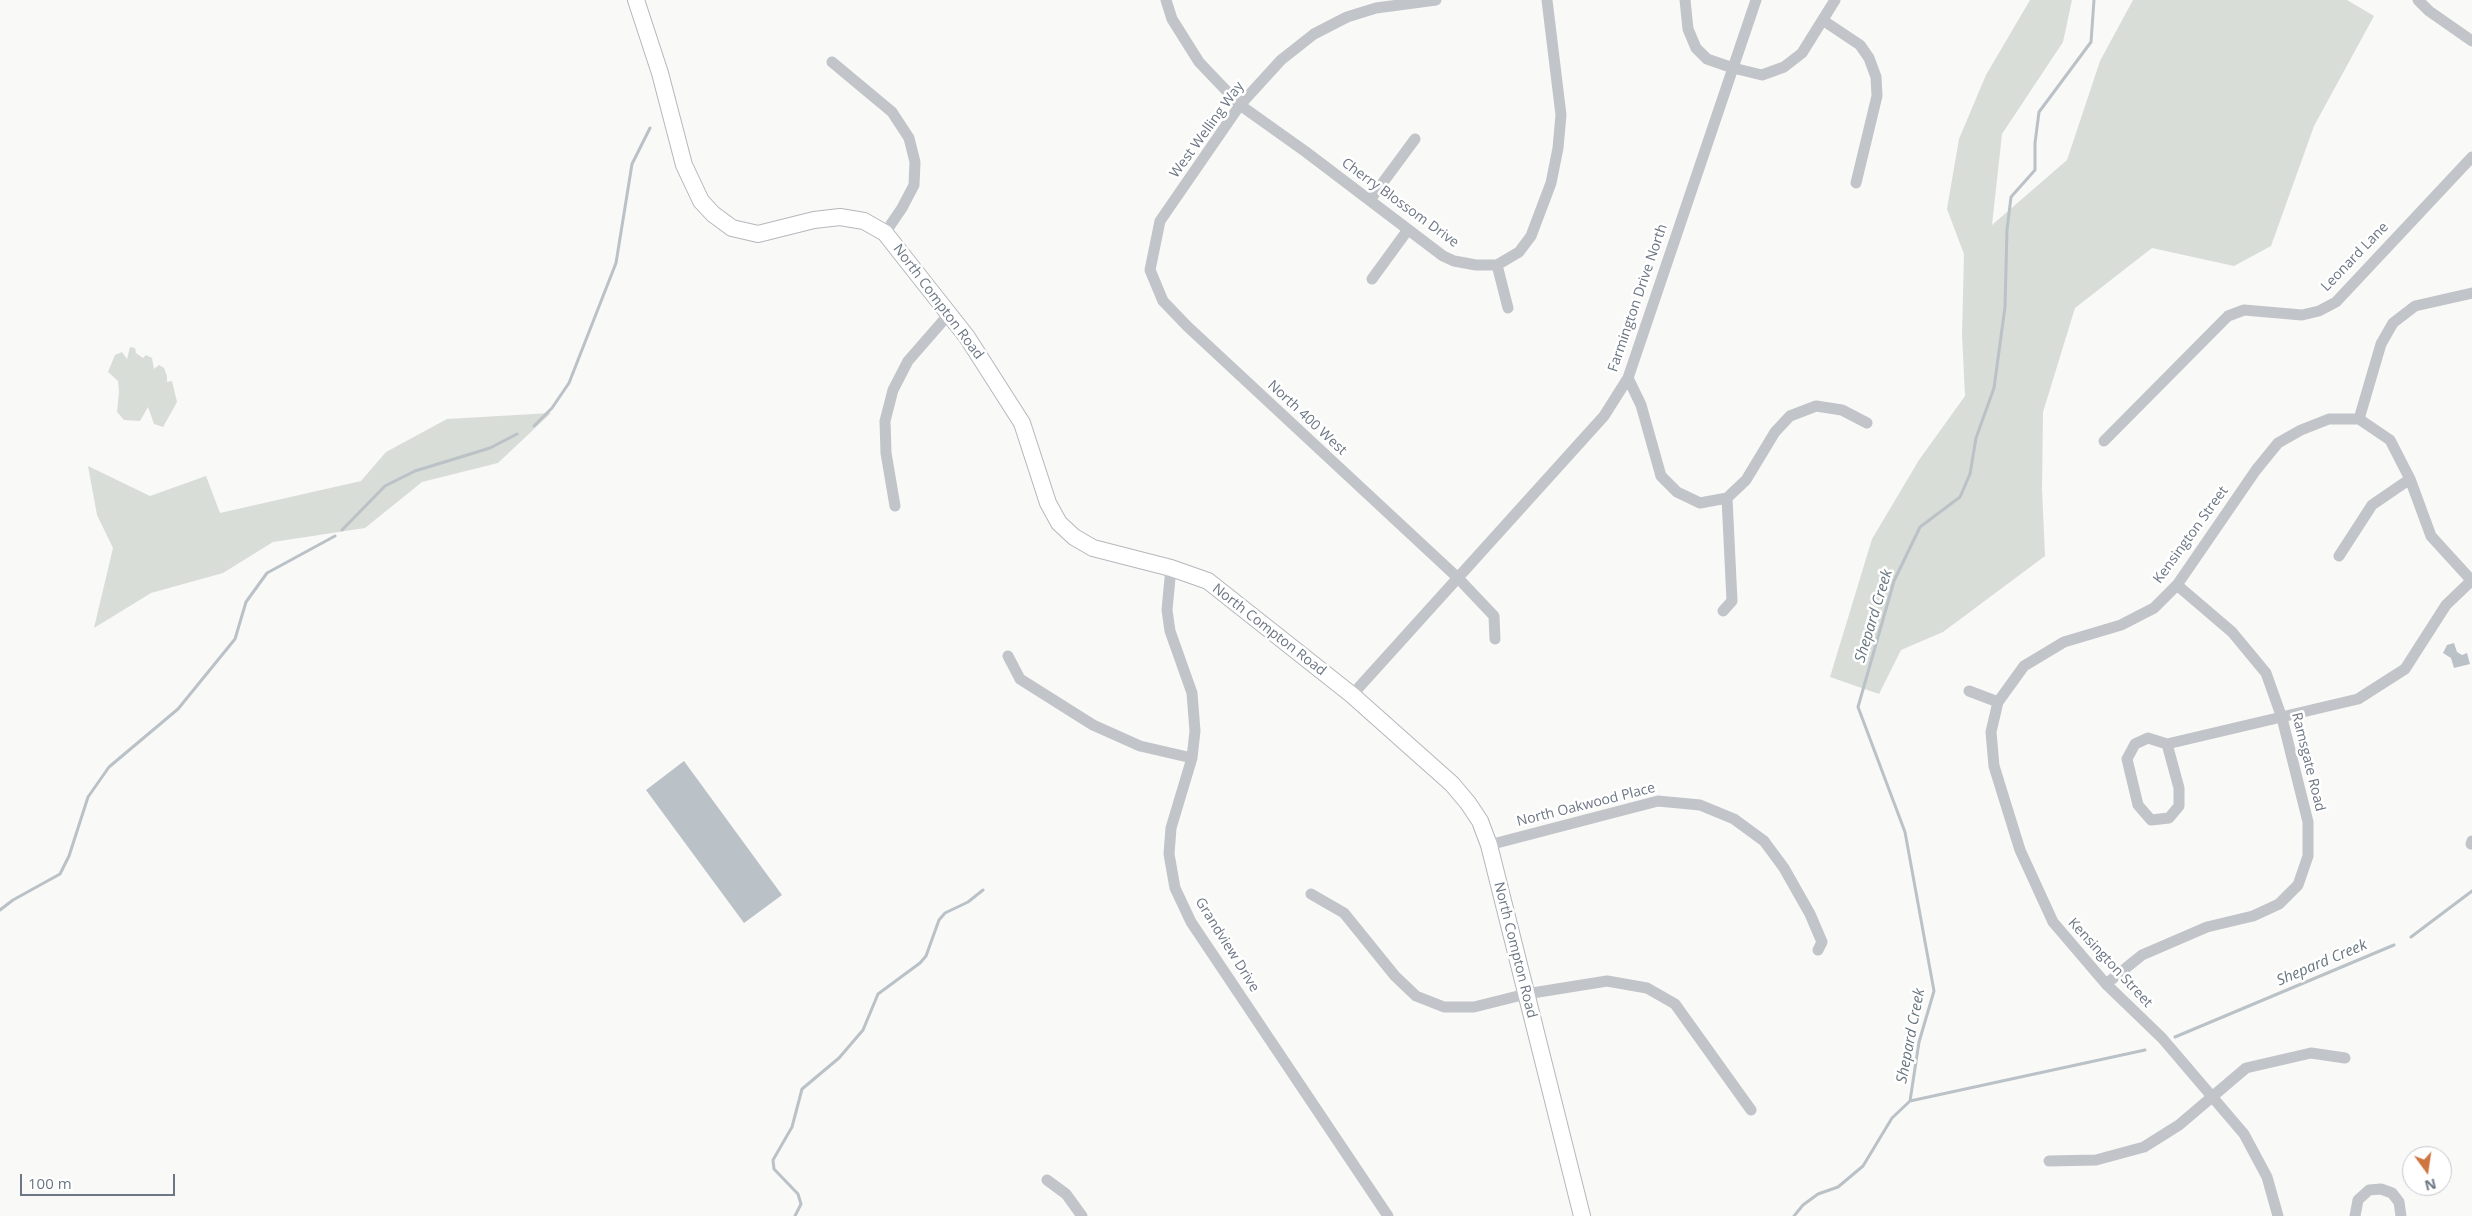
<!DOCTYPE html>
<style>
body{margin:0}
#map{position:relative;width:2472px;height:1216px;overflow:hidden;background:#f9f9f7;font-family:"Open Sans",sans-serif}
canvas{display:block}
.north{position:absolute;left:2402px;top:1146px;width:50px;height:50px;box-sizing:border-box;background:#fff;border:1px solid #c4c8ce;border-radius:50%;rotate:166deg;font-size:14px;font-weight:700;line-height:20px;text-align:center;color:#6c7684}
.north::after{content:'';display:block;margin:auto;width:18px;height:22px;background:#ce7542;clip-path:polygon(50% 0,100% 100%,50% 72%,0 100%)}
.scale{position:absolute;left:20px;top:1174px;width:155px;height:22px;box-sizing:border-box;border:2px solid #6c7684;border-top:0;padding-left:6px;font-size:15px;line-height:18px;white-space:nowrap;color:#6c7684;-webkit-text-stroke:4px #fff;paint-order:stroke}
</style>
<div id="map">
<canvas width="2472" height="1216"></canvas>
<div class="north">N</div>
<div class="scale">100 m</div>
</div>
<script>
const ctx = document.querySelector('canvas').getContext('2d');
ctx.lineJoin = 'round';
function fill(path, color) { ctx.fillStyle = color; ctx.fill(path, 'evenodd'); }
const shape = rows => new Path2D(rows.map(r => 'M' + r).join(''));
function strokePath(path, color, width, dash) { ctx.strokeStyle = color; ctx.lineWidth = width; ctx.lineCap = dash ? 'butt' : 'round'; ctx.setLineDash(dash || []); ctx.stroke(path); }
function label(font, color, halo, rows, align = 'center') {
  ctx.font = font + ' "Open Sans",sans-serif'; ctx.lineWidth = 5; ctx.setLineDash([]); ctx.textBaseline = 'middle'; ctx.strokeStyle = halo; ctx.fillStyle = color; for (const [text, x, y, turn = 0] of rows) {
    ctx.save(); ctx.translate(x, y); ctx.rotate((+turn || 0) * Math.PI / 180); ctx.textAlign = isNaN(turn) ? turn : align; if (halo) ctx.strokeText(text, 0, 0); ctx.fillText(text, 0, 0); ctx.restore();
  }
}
const green = shape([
 [2030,0,2072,0,2063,42,2002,134,1992,225,2067,160,2100,61,2133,0,2347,0,2374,16,2314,126,2271,246,2234,266,2152,248,2075,308,2043,412,2042,489,2045,556,1943,632,1901,650,1879,694,1830,677,1872,539,1919,460,1965,396,1962,334,1964,254,1947,209,1959,139,1986,75],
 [130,347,135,348,136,353,143,358,146,355,152,358,154,369,159,365,164,368,167,376,167,382,172,381,177,402,163,427,154,424,148,407,140,421,124,420,117,412,119,392,118,381,108,372,115,355,122,352,127,359],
 [551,413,498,463,422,482,365,528,273,542,223,573,151,593,94,628,113,548,97,515,88,466,150,496,206,476,220,513,361,481,386,452,447,419]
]);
const water = shape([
 [2454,643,2457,652,2462,655,2467,653,2470,664,2454,668,2451,658,2443,653,2447,645],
 [684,761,782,895,744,923,646,790]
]);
const stream = shape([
 [534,426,552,408,569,383,616,263,632,164,650,128],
 [342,530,385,486,415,471,490,448,517,434],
 [0,910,13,900,60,874,69,856,88,797,109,767,178,709,235,639,246,602,267,573,335,536],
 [2411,937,2472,891],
 [2175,1037,2394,945],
 [1910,1101,1919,1042,1934,991,1905,832,1858,707,1894,581,1920,527,1960,497,1970,474,1976,438,1994,388,2005,307,2007,230,2011,197,2035,170,2035,143,2039,112,2091,42,2094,0],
 [795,1216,801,1204,798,1194,774,1169,773,1160,792,1127,802,1089,839,1058,863,1030,878,994,920,963,926,956,939,920,945,913,968,902,983,890],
 [1794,1216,1803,1205,1818,1194,1838,1187,1863,1166,1892,1118,1910,1101,2145,1050]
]);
const street = shape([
 [1166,0,1172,19,1199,62,1240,105,1306,152,1443,256,1454,261,1476,265,1497,265,1519,252,1531,236,1551,183,1558,148,1561,115,1547,0],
 [1436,0,1376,8,1347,17,1314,34,1281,60,1240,105,1160,221,1150,270,1163,301,1187,326,1458,578,1494,616,1495,639],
 [1685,0,1688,29,1696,48,1707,59,1733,68,1762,75,1784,67,1802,53,1835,0],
 [2418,0,2429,11,2472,41],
 [1824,21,1860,45,1869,58,1876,77,1877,96,1856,183],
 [832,62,892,112,909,138,915,162,914,185,902,208,885,233],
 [1370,200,1415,139],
 [1497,265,1508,308],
 [1372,279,1407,231],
 [1628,378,1641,405,1661,476,1677,492,1700,503,1727,498,1746,480,1775,432,1790,416,1816,406,1842,410,1867,423],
 [2359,419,2381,344,2393,323,2415,306,2472,293],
 [2104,441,2228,316,2244,310,2302,315,2319,311,2336,302,2472,157],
 [895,506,886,453,885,421,893,390,908,361,949,314],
 [2339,556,2372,505,2410,479],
 [1171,568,1167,610,1170,631,1192,693,1195,731,1192,758,1171,828,1169,854,1175,888,1191,922,1388,1216],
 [1723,611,1732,601,1727,498],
 [1008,656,1020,679,1093,725,1140,746,1192,758],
 [1969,691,1998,702],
 [1352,695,1604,416,1628,378,1756,0],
 [2167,744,2179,788,2179,806,2169,818,2151,820,2138,805,2127,759,2135,744,2148,738,2167,744,2358,699,2405,669,2446,605,2472,580],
 [2471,844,2472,841],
 [1489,845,1658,801,1700,805,1734,819,1764,841,1784,868,1810,914,1822,942,1818,950],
 [1311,894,1344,913,1395,976,1416,996,1444,1007,1474,1007,1526,994,1607,981,1647,988,1675,1004,1751,1110],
 [2106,984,2142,955,2207,927,2253,916,2279,904,2298,885,2308,856,2308,822,2282,718,2266,673,2232,632,2177,585],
 [2049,1161,2096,1160,2144,1147,2179,1125,2246,1068,2311,1053,2345,1058],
 [1047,1180,1066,1194,1082,1216],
 [2278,1216,2267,1177,2244,1134,2162,1038,2106,984,2053,922,2020,850,1994,766,1991,732,1998,702,2024,666,2064,642,2121,625,2154,608,2177,585,2256,470,2278,443,2301,430,2329,419,2359,419,2390,440,2410,479,2431,536,2472,581],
 [2355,1216,2358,1200,2369,1190,2381,1189,2392,1193,2399,1202,2401,1216]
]);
const secondary = shape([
 [636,0,660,73,684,165,701,201,713,214,732,228,758,234,814,220,840,217,864,221,885,233,967,337,1022,423,1048,503,1059,523,1074,537,1093,548,1171,568,1208,581,1352,695,1452,784,1468,803,1480,821,1489,845,1582,1216]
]);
const streetNames = [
 ["West Welling Way",1207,130,-54],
 ["Cherry Blossom Drive",1400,203,36],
 ["Leonard Lane",2355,257,-46],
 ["Farmington Drive North",1638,298,-71],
 ["North Compton Road",938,302,53],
 ["North 400 West",1307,418,43],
 ["Kensington Street",2191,535,-54],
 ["North Compton Road",1269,630,38],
 ["Ramsgate Road",2308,762,76],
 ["North Oakwood Place",1586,805,-14],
 ["Grandview Drive",1227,945,58],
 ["North Compton Road",1515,950,76],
 ["Kensington Street",2110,963,47]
];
const waterNames = [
 ["Shepard Creek",1874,616,-73],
 ["Shepard Creek",2322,963,-23],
 ["Shepard Creek",1911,1036,-79]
];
fill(green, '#d8ddd7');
fill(water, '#bac2c7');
strokePath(stream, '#bac2c7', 3);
strokePath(secondary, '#b4b7bc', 18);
strokePath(street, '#c1c4c8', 11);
strokePath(secondary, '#fff', 16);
label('14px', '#6c7684', '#fff', streetNames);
label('italic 15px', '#67767f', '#fff', waterNames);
</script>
